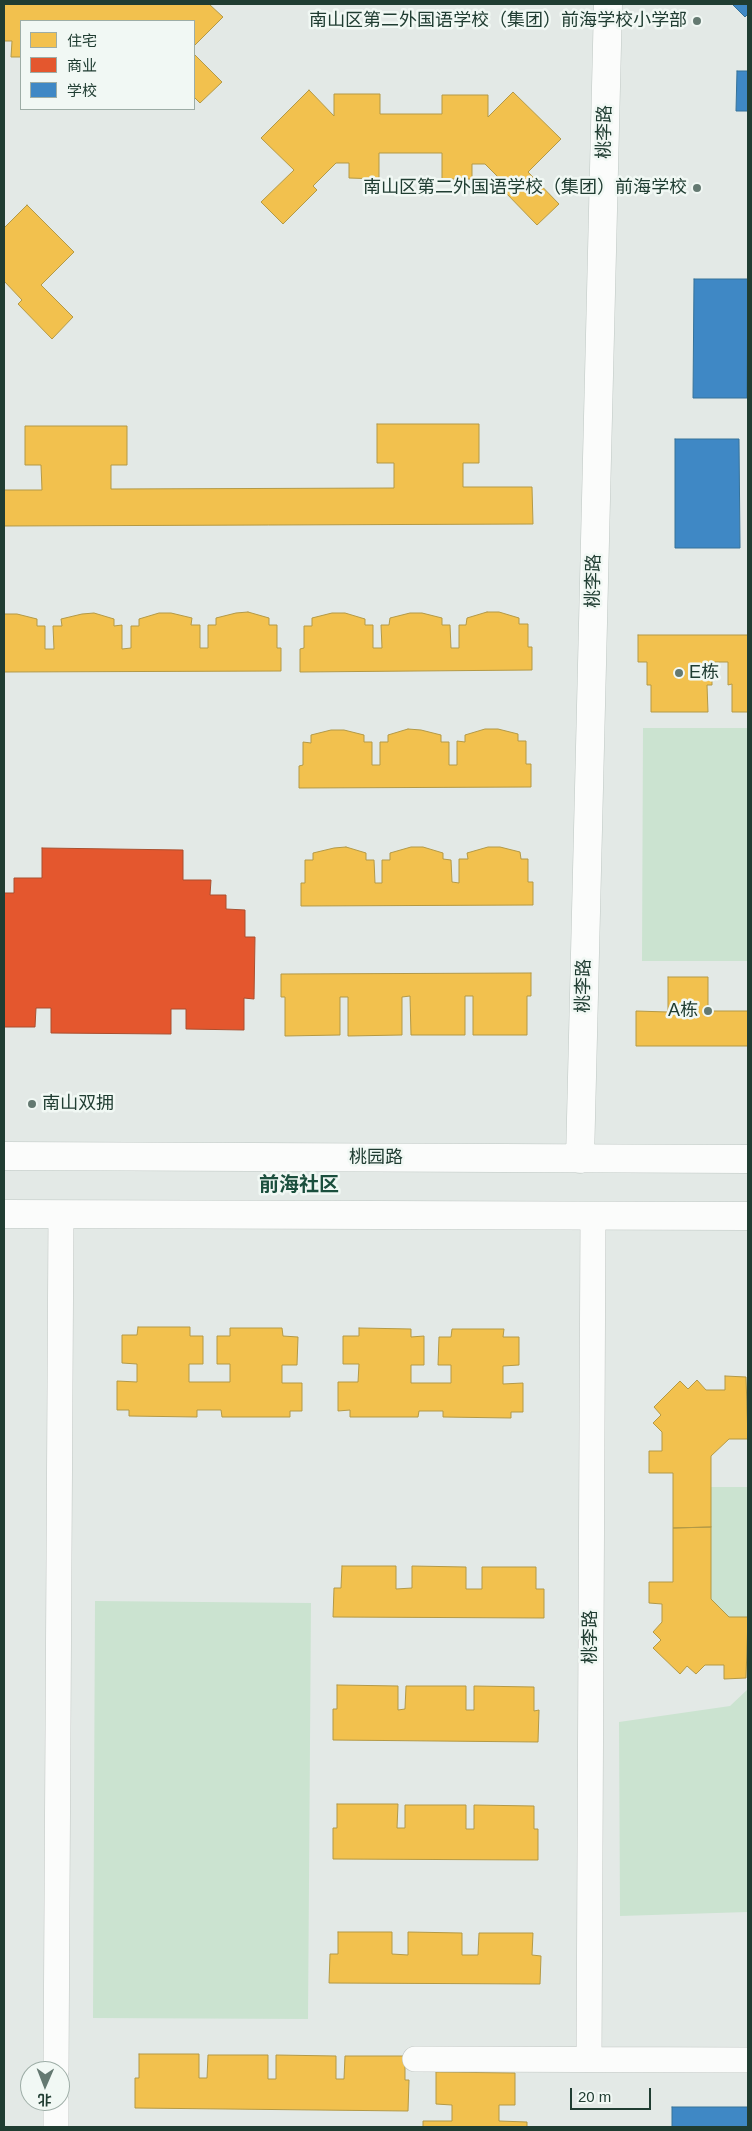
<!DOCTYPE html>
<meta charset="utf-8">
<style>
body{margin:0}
#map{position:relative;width:752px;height:2131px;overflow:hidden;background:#e3e9e6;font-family:Helvetica,"Noto Sans SC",sans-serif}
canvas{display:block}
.frame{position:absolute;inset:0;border:5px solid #203d32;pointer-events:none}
.legend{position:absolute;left:20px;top:20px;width:175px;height:90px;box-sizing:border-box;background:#f1f8f4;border:1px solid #9dada6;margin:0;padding:6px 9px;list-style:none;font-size:15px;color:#203d32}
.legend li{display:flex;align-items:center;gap:10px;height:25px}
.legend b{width:25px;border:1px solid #9dada6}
.north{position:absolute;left:20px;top:2061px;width:50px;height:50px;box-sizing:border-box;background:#f1f8f4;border:1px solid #9dada6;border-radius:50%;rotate:181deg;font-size:14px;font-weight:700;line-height:20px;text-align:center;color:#203d32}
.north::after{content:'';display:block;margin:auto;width:18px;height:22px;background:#647971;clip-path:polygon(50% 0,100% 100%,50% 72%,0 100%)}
.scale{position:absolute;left:570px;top:2088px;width:81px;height:22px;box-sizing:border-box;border:2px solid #203d32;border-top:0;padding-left:6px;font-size:15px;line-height:18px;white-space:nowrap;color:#203d32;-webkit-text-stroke:4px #f1f8f4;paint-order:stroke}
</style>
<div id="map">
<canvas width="752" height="2131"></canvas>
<div class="frame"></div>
<ul class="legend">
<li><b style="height:14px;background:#f2c14e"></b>住宅</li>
<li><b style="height:14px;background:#e4572e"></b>商业</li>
<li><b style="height:14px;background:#3f88c5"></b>学校</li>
</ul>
<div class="north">北</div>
<div class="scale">20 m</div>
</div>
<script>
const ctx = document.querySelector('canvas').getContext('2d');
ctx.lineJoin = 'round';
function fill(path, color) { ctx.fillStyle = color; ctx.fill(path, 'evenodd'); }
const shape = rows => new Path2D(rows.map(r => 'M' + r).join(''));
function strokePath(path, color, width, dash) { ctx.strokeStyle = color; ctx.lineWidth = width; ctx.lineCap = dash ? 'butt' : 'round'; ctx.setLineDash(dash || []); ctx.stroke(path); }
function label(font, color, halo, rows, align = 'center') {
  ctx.font = font + ' Helvetica,"Noto Sans SC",sans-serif'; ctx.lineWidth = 5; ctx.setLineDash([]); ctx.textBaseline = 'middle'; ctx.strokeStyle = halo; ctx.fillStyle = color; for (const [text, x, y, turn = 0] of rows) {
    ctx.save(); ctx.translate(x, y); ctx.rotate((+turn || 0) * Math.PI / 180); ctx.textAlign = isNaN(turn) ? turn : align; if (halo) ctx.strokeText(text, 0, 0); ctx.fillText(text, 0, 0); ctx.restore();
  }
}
const green = shape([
 [643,728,748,728,748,961,642,961],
 [708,1487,748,1487,748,1629,697,1619],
 [95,1601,311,1603,308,2019,93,2018],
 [748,1689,748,1912,620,1916,619,1722,730,1706]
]);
const homes = shape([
 [4,4,209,4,223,17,194,46,194,21,21,21,21,57,11,57,12,41,4,41,4,4],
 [194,54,222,82,200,103,194,97,194,54],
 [309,90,334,116,334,94,380,94,380,114,442,114,442,95,488,95,488,117,513,92,561,139,528,172,559,204,537,225,504,191,508,187,485,164,472,164,472,179,442,179,442,153,379,153,379,179,349,178,349,163,336,163,313,186,317,190,283,224,261,202,294,170,261,138,309,90],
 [27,205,74,252,41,285,73,317,52,339,18,304,22,300,4,281,4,228,27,205],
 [377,424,479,424,479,463,463,463,463,487,532,487,533,524,4,526,4,490,42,490,41,465,25,465,25,426,127,426,127,465,111,465,111,489,394,488,394,463,377,463,377,424],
 [248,612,269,618,269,625,277,625,277,648,281,648,281,671,4,672,4,614,17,614,37,619,37,626,45,626,45,649,54,649,53,626,62,626,61,619,82,614,94,613,114,619,114,626,122,625,122,649,131,648,131,626,139,626,139,619,159,613,171,613,192,618,191,625,200,625,200,648,208,648,208,625,216,625,216,618,236,613,248,612],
 [487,612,499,612,519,618,519,624,528,624,528,647,532,647,532,670,300,672,300,649,304,648,304,626,312,626,312,618,332,613,345,613,365,619,365,625,373,625,373,648,382,648,381,625,389,625,390,618,410,613,422,613,442,618,442,625,450,625,451,648,459,648,459,625,466,625,467,618,487,612],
 [638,635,748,635,748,712,732,712,732,684,728,685,728,662,712,662,712,685,707,685,708,712,651,712,651,685,647,685,647,662,638,662,638,635],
 [408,729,421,730,441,735,441,742,449,742,449,765,457,765,457,741,465,742,465,735,485,729,498,729,518,734,518,741,526,741,526,764,531,764,531,787,299,788,299,766,303,765,303,742,311,743,311,735,331,730,344,730,364,735,364,742,372,742,372,765,380,765,380,742,388,742,388,735,408,729],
 [346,847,366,853,366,860,374,860,375,883,382,883,382,860,390,860,390,853,411,847,423,847,443,853,443,859,451,860,452,882,459,883,459,859,468,859,467,853,488,847,500,847,520,852,521,859,528,859,528,882,533,882,533,905,301,906,301,883,305,883,305,860,313,860,313,853,334,848,346,847],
 [531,973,531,996,527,996,527,1035,473,1035,473,996,465,996,465,1035,411,1035,410,996,402,997,402,1035,348,1036,348,997,340,997,340,1035,285,1036,285,997,281,997,281,974,531,973],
 [668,977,708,977,708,1011,748,1011,748,1046,636,1046,636,1011,668,1012,668,977],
 [138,1327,190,1327,190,1336,203,1336,203,1364,189,1364,189,1382,230,1382,230,1364,217,1364,217,1336,230,1336,230,1328,282,1328,283,1336,298,1337,297,1365,282,1365,282,1383,302,1383,302,1411,290,1411,290,1417,222,1417,221,1410,197,1410,197,1417,129,1416,129,1410,117,1410,117,1381,137,1382,137,1364,122,1363,122,1335,137,1335,138,1327],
 [359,1328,411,1329,411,1337,424,1336,424,1365,411,1365,411,1383,451,1383,451,1365,438,1365,439,1337,451,1337,452,1329,504,1329,503,1337,519,1337,519,1365,503,1366,503,1384,523,1383,523,1412,511,1412,511,1418,443,1417,443,1411,419,1411,418,1417,350,1417,350,1410,338,1411,338,1382,358,1382,359,1364,343,1364,343,1336,359,1336,359,1328],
 [725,1376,746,1377,748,1439,729,1439,711,1456,711,1527,673,1528,673,1473,649,1473,649,1451,662,1451,662,1432,653,1423,661,1415,654,1407,680,1381,688,1389,697,1380,706,1390,725,1390,725,1376],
 [711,1527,711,1599,729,1617,748,1617,746,1678,724,1679,724,1665,705,1665,696,1674,687,1666,680,1674,653,1648,661,1640,653,1632,662,1622,662,1604,649,1603,649,1582,673,1582,673,1528,711,1527],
 [342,1566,396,1566,396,1589,412,1588,412,1566,466,1567,466,1589,482,1589,482,1567,536,1567,536,1589,544,1589,544,1618,333,1617,334,1588,341,1588,342,1566],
 [337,1685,398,1686,398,1710,405,1709,406,1686,466,1686,466,1710,474,1710,474,1686,534,1687,534,1711,539,1710,538,1742,333,1740,333,1709,337,1709,337,1685],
 [337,1804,398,1804,397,1828,405,1828,405,1805,466,1805,466,1829,474,1829,474,1805,534,1806,534,1829,538,1829,538,1860,333,1859,333,1828,337,1828,337,1804],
 [338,1932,392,1932,392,1954,408,1955,408,1932,462,1933,462,1955,478,1955,479,1933,533,1933,532,1955,541,1956,540,1984,329,1983,330,1954,338,1954,338,1932],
 [139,2054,199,2054,199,2078,207,2078,208,2055,268,2055,268,2079,276,2079,276,2055,336,2056,336,2079,344,2079,345,2056,405,2056,405,2080,409,2080,408,2111,135,2108,135,2078,139,2078,139,2054],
 [436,2072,515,2073,515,2105,499,2105,499,2121,527,2122,527,2127,423,2127,423,2121,452,2121,452,2105,436,2104,436,2072]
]);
const shops = shape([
 [42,848,183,850,183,880,211,880,210,895,226,895,226,909,245,910,245,937,255,937,254,999,244,998,244,1030,186,1029,186,1009,171,1009,171,1034,51,1033,51,1008,36,1008,35,1027,4,1027,4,893,14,893,14,878,42,878,42,848]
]);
const schools = shape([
 [732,4,748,4,748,14,745,17,732,4],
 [737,71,748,71,748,111,736,111,737,71],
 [694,279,748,279,747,398,693,398,694,279],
 [675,439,739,439,740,548,675,548,675,439],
 [672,2107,748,2107,748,2127,672,2127,672,2107]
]);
const street = shape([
 [415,2059,748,2060],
 [589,2059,593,1215],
 [56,2071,61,1214],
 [56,2127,56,2101]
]);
const secondary = shape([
 [4,1156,748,1159],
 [580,1159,608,4],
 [4,1214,748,1216]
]);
const markers = [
 [697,21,5,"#647971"],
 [697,188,5,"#647971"],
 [679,673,5,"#647971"],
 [708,1011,5,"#647971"],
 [32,1104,5,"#647971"]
];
const poiNames = [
 ["南山区第二外国语学校（集团）前海学校小学部",687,21],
 ["南山区第二外国语学校（集团）前海学校",687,188],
 ["E栋",689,673,"left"],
 ["A栋",698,1011],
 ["南山双拥",42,1104,"left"]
];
const streetNames = [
 ["桃李路",605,132,-89],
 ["桃李路",594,581,-89],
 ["桃李路",584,986,-89],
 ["桃园路",376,1158],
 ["桃李路",591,1637,-90]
];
const quarterNames = [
 ["前海社区",299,1185]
];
fill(green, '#cbe3d0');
fill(homes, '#f2c14e');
strokePath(homes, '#b39946', 1);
fill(shops, '#e4572e');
strokePath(shops, '#a94f2f', 1);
fill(schools, '#3f88c5');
strokePath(schools, '#367299', 1);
strokePath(street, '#c0c6c3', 26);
strokePath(secondary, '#bec7c3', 29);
strokePath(street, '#fbfcfb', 25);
strokePath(secondary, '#fbfcfb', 28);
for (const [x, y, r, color] of markers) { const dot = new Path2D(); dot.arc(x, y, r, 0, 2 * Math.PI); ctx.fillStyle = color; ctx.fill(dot); strokePath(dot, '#f1f8f4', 2); }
label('18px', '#203d32', '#f1f8f4', poiNames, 'right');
label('18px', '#203d32', '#f1f8f4', streetNames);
label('bold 20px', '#1b4f3d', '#f1f8f4', quarterNames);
</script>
